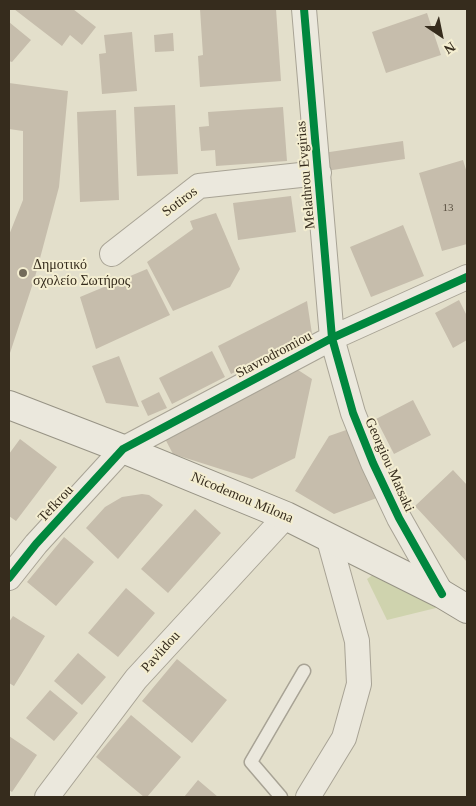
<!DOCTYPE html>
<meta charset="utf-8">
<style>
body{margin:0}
#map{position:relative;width:476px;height:806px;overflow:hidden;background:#e3dfcb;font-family:Georgia,serif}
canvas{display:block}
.frame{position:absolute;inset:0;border:10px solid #362c1d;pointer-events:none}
.north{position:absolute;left:416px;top:10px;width:50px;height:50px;-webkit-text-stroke:4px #f4eed1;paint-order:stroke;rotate:146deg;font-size:14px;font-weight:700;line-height:20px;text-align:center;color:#362c1d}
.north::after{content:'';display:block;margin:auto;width:18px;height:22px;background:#362c1d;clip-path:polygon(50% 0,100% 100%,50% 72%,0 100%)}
</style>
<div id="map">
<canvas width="476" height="806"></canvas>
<div class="frame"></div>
<div class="north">N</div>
</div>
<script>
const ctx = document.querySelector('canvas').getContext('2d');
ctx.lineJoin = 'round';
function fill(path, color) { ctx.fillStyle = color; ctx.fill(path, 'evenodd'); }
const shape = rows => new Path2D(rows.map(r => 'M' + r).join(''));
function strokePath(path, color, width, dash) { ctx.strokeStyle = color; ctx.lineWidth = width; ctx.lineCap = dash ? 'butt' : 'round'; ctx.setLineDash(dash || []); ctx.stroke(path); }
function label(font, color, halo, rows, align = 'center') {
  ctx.font = font + ' Georgia,serif'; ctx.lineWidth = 4; ctx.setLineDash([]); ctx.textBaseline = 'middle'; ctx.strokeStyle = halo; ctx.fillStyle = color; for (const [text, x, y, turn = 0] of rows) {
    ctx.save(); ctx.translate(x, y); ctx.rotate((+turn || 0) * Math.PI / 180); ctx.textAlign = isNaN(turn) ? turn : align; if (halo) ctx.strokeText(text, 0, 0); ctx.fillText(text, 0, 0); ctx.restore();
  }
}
const green = shape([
 [381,569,440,607,387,620,367,579]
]);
const building = shape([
 [14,9,73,9,96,27,82,45,70,35,62,46],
 [200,9,276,9,281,81,200,87,198,56,203,55],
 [427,13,441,55,386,73,372,32],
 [9,22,31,40,12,62,9,61],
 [132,32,137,91,102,94,99,54,106,53,104,35],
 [173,33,174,51,155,52,154,35],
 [9,83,68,91,59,187,35,277,9,356,9,235,23,200,23,131,9,129],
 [175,105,178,174,137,176,134,107],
 [283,107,287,161,216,166,215,150,201,151,199,127,209,126,208,112],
 [116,110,119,200,80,202,77,112],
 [403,141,405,159,326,171,323,153],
 [463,160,467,173,467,244,442,251,419,173],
 [291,196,296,232,238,240,233,203],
 [216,213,240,269,230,287,173,311,147,262,193,229,190,221],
 [403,225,424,276,371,297,350,247],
 [147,269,170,315,96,349,80,297],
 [459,300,467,316,467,340,453,348,435,313],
 [307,301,312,334,231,374,218,346],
 [212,351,225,377,172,404,159,378],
 [119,356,139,407,106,403,92,366],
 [295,368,312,379,295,458,252,479,173,454,162,433],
 [159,392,167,408,148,416,141,401],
 [413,400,431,435,394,454,376,419],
 [352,428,382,496,334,514,295,491,329,436],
 [20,439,57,467,16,521,9,516,9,454],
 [453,470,467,485,467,562,415,506],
 [142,494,149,495,163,505,118,559,86,528,105,507,122,497],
 [195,509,221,533,168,593,141,569],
 [64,537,94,562,56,606,27,582],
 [126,588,155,613,118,657,88,633],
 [13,616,45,636,14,686,9,683,9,622],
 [78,653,106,677,82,705,54,681],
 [177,659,227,700,192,743,142,701],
 [50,690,78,713,54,741,26,718],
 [131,715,181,757,147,797,144,797,96,757],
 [9,736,37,755,12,792,9,790],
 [198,780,218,797,184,797]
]);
const lane = shape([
 [281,797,251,762,304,671]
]);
const street = shape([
 [304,9,332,338,353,413,373,463,399,518,442,594],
 [112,254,199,186,319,173],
 [9,578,36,544,123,449,332,338,467,277],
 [47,797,136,679,286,516],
 [308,797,344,738,359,684,357,641,328,536]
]);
const secondary = shape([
 [9,405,123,449,286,516,442,594,467,609]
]);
const cycleway = shape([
 [304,9,332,338,353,413,373,463,399,518,442,594],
 [9,578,36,544,123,449,332,338,467,277]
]);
const markers = [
 [23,273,5,"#736b5a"]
];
const numberNames = [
 ["13",448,208]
];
const streetNames = [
 ["Melathrou Evgirias",306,175,-95],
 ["Sotiros",180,202,-37],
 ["Stavrodromiou",274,355,-28],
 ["Georgiou Matsaki",389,465,66],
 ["Nicodemou Milona",242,498,23],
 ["Tefkrou",56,504,-47],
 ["Pavlidou",161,652,-48]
];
const poiNames = [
 ["Δημοτικό",33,265],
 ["σχολείο Σωτήρος",33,281]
];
fill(green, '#cfd3ae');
fill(building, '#c6bdac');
strokePath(lane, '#a8a395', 15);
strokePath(street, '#a8a395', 26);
strokePath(secondary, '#979385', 30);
strokePath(lane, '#ebe8dd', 12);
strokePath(street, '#ebe8dd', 24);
strokePath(secondary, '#ebe8dd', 28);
strokePath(cycleway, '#00873e', 8);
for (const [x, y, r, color] of markers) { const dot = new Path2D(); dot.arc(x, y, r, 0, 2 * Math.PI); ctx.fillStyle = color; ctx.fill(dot); strokePath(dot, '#f4eed1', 2); }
label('11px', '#5a5041', null, numberNames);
label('14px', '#362c1d', '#f4eed1', streetNames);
label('14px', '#362c1d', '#f4eed1', poiNames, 'left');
</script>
